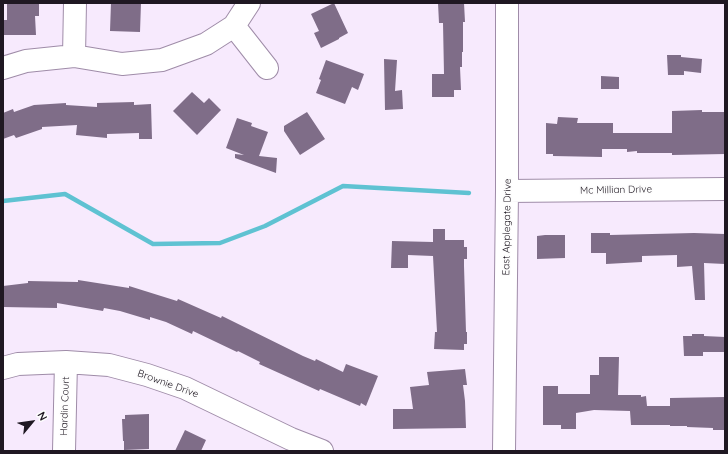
<!DOCTYPE html>
<style>
body{margin:0}
#map{position:relative;width:728px;height:454px;overflow:hidden;background:#f7eafd;font-family:Quicksand,sans-serif}
canvas{display:block}
.frame{position:absolute;inset:0;border:4px solid #1f1822;pointer-events:none}
.north{position:absolute;left:12px;top:402px;width:40px;height:40px;-webkit-text-stroke:3px #fdfdfd;paint-order:stroke;rotate:61deg;font-size:11px;font-weight:700;line-height:16px;text-align:center;color:#1f1822}
.north::after{content:'';display:block;margin:auto;width:14px;height:18px;background:#1f1822;clip-path:polygon(50% 0,100% 100%,50% 72%,0 100%)}
</style>
<div id="map">
<canvas width="728" height="454"></canvas>
<div class="frame"></div>
<div class="north">N</div>
</div>
<script>
const ctx = document.querySelector('canvas').getContext('2d');
ctx.lineJoin = 'round';
const shape = rows => new Path2D(rows.map(r => 'M' + r).join(''));
function strokePath(path, color, width, dash) { ctx.strokeStyle = color; ctx.lineWidth = width; ctx.lineCap = dash ? 'butt' : 'round'; ctx.setLineDash(dash || []); ctx.stroke(path); }
function fill(path, color) { ctx.fillStyle = color; ctx.fill(path, 'evenodd'); }
function label(font, color, halo, rows, align = 'center') {
  ctx.font = font + ' Quicksand,sans-serif'; ctx.lineWidth = 3.5; ctx.setLineDash([]); ctx.textBaseline = 'middle'; ctx.strokeStyle = halo; ctx.fillStyle = color; for (const [text, x, y, turn = 0] of rows) {
    ctx.save(); ctx.translate(x, y); ctx.rotate((+turn || 0) * Math.PI / 180); ctx.textAlign = isNaN(turn) ? turn : align; if (halo) ctx.strokeText(text, 0, 0); ctx.fillText(text, 0, 0); ctx.restore();
  }
}
const stream = shape([
 [3,201,65,194,153,244,220,243,265,226,343,186,469,193]
]);
const building = shape([
 [7,3,39,3,39,16,35,16,36,35,3,35,3,20,7,20],
 [111,3,141,3,140,32,110,31],
 [334,3,348,33,339,38,339,39,321,48,314,33,319,31,311,14],
 [438,3,464,3,465,22,463,22,463,52,462,52,462,67,460,67,461,90,454,90,454,97,432,97,432,74,444,74,443,23,439,23],
 [667,55,681,55,681,57,702,59,701,73,684,71,684,75,668,75],
 [384,59,397,60,395,91,402,90,403,109,385,110],
 [326,60,364,74,358,90,352,87,345,104,316,93,321,80,319,79],
 [601,76,619,77,619,89,601,89],
 [192,92,204,103,209,98,221,110,197,135,173,111],
 [134,102,134,105,151,104,152,139,139,139,139,133,107,134,107,138,76,135,77,125,42,127,42,129,16,138,14,135,3,139,3,113,13,109,14,112,34,105,66,103,66,105,97,107,97,103],
 [702,110,702,112,725,112,725,154,672,155,672,153,637,153,637,151,627,152,627,149,602,149,602,157,553,156,553,154,546,154,546,123,557,124,558,117,578,118,577,123,613,123,613,133,672,133,672,111],
 [307,112,325,139,300,155,284,131,284,126],
 [237,118,252,123,251,126,268,132,259,156,277,158,276,173,235,158,235,154,244,155,226,148],
 [433,229,445,229,445,240,464,240,464,247,467,247,467,259,464,259,464,266,466,332,467,332,467,344,464,344,464,350,434,349,435,332,437,332,433,256,408,255,408,268,391,268,392,241,433,242],
 [591,233,610,233,610,235,694,233,725,234,725,264,704,263,705,300,695,300,692,266,677,267,677,255,642,256,642,262,606,264,606,253,591,253],
 [545,235,565,235,565,258,537,259,537,236],
 [78,280,129,288,129,286,177,301,178,299,221,318,222,316,303,356,315,361,316,359,343,372,346,364,378,376,366,406,361,403,360,406,320,389,319,391,259,364,260,362,238,351,237,352,193,331,192,334,166,322,150,317,150,320,120,311,104,308,103,311,57,303,57,308,3,307,3,286,28,283,28,281,78,282],
 [692,334,704,334,704,336,725,337,725,352,703,352,703,356,684,356,683,336,692,336],
 [599,357,619,357,618,395,641,395,641,397,646,396,647,406,670,406,670,398,725,397,725,430,713,430,713,428,687,427,687,426,670,426,670,425,631,425,630,411,594,410,576,413,576,429,561,429,561,425,543,425,543,386,558,386,558,394,590,394,590,375,599,375],
 [465,369,467,385,463,385,465,401,466,428,393,429,393,409,413,409,410,387,429,385,427,372],
 [149,414,149,449,124,450,124,441,123,441,122,419,125,419,125,415],
 [185,430,206,440,201,451,175,451]
]);
const minor = shape([
 [234,26,267,68],
 [74,56,75,3],
 [3,68,26,61,74,56,122,64,162,60,206,44,234,26,249,3],
 [507,191,725,189],
 [3,368,18,364,66,362,109,365,147,375,185,388,291,439,322,451],
 [64,451,66,362],
 [504,451,507,191,507,3]
]);
const streetNames = [
 ["Mc Millian Drive",616,190,-1],
 ["East Applegate Drive",507,227,-89],
 ["Brownie Drive",168,384,20],
 ["Hardin Court",65,406,-88]
];
strokePath(stream, '#5fc2d2', 4.5);
fill(building, '#7f6d88');
strokePath(minor, '#9f8ca8', 24);
strokePath(minor, '#fff', 22);
label('10px', '#1f1822', '#fdfdfd', streetNames);
</script>
